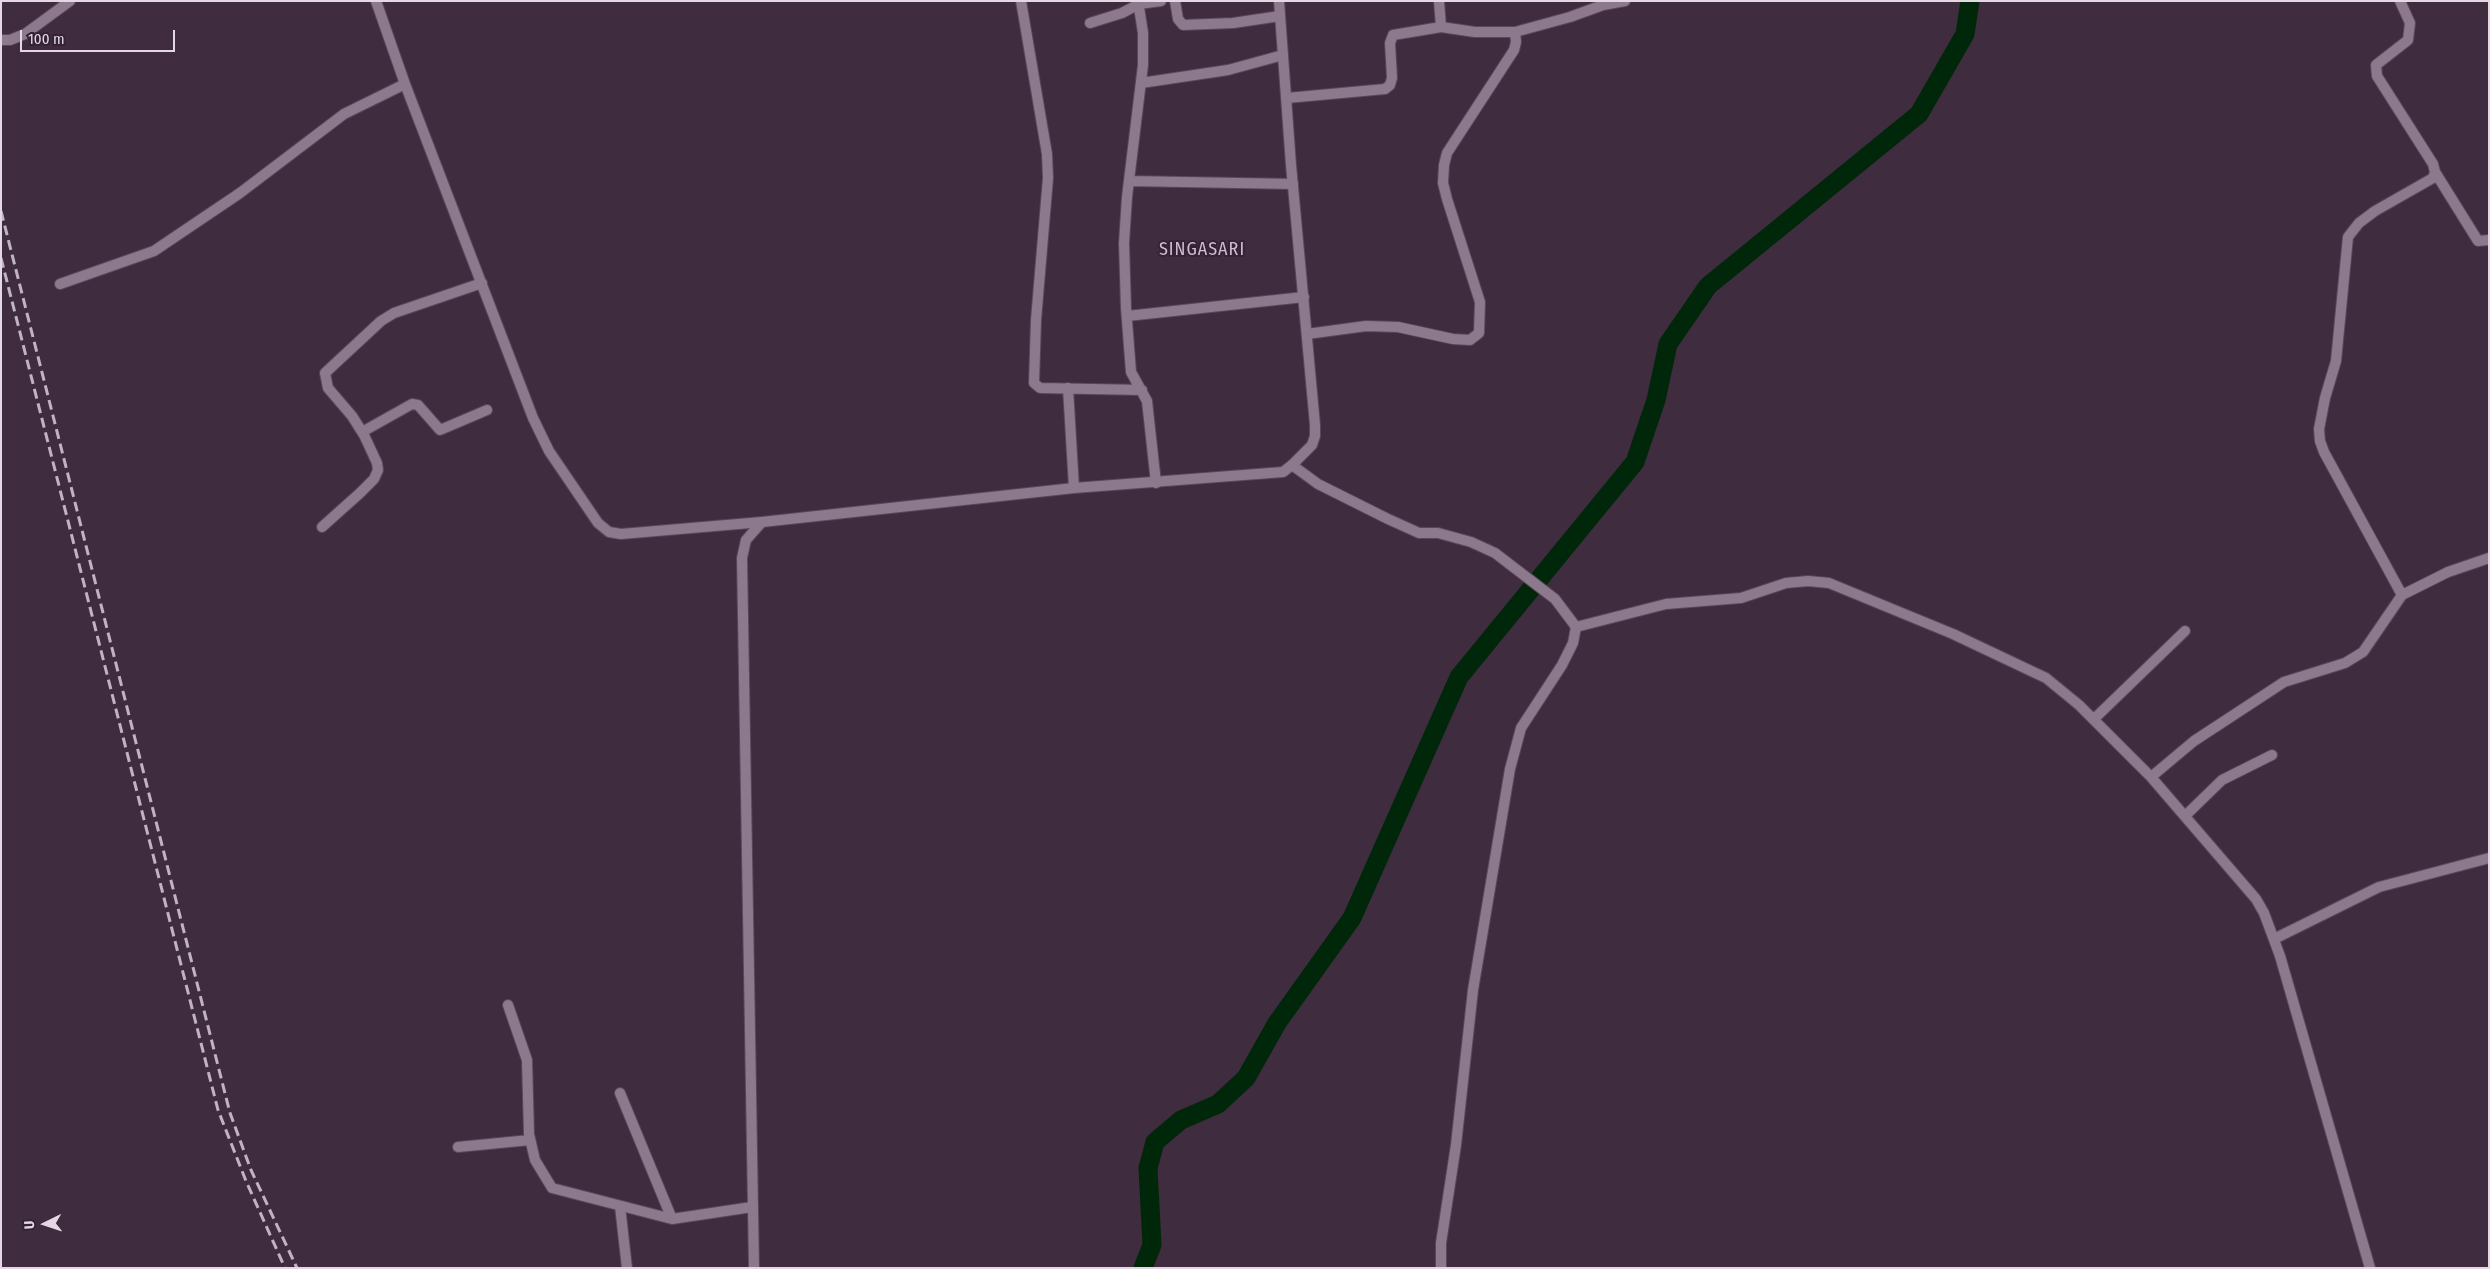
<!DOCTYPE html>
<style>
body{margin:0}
#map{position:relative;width:2490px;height:1269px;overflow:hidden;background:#3f2c3f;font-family:"Fira Sans Condensed",sans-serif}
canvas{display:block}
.frame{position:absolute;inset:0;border:2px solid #e5d8e5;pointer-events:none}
.north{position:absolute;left:20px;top:1199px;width:50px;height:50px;-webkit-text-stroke:4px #342235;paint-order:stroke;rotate:266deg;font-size:14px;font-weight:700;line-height:20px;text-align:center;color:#e5d8e5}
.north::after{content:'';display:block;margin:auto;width:18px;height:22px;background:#e5d8e5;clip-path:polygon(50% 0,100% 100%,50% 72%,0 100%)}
.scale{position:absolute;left:20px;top:30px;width:155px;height:22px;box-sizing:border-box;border:2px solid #e5d8e5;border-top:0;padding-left:6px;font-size:15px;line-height:18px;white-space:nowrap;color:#e5d8e5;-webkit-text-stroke:4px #342235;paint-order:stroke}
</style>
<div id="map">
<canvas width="2490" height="1269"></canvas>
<div class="frame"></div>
<div class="north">U</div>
<div class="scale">100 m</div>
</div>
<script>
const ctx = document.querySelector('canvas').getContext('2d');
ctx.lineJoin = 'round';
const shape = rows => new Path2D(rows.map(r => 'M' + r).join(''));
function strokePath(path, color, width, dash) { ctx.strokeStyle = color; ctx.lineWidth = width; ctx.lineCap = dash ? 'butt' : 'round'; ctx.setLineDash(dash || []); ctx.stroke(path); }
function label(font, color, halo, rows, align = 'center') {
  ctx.font = font + ' "Fira Sans Condensed",sans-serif'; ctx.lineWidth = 4; ctx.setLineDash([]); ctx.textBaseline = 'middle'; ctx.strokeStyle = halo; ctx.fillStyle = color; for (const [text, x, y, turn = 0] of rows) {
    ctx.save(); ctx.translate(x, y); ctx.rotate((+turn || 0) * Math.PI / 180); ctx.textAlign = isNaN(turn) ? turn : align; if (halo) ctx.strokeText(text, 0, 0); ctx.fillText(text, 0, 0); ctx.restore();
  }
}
const river = shape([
 [1143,1268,1152,1245,1148,1168,1155,1142,1181,1120,1218,1104,1246,1078,1277,1023,1352,918,1459,677,1635,462,1656,400,1668,344,1708,286,1919,114,1965,34,1970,1]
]);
const minor = shape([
 [376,1,405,84,533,418,549,451,598,523,609,532,621,534,762,522],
 [1021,1,1047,154,1048,178,1036,320,1034,383,1040,388,1142,390],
 [1138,1,1143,33,1143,65,1127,197,1124,243,1126,308,1131,372,1147,401,1156,483],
 [1175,1,1178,19,1183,25,1233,23,1280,16],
 [2400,1,2410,23,2408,40,2376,65,2377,76,2433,164,2435,172,2433,178,2375,211,2359,223,2348,237,2336,361,2325,398,2319,429,2320,441,2324,452,2402,595],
 [1090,23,1122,13,1139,4,1161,1],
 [1441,27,1475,32,1515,32,1570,17,1603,5,1625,1],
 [1,40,10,40,25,34,70,1],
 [1141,83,1228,70,1283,55],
 [1287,98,1385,89,1390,85,1392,78,1390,43,1393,35,1441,27,1439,1],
 [2435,172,2478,241,2489,240],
 [1129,181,1293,184],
 [60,284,154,251,240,193,344,114,405,84],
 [1127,316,1304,297],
 [1307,334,1366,326,1398,327,1453,339,1470,340,1479,333,1480,302,1447,199,1443,183,1444,165,1447,153,1514,50,1516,42,1515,32],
 [1068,388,1074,488],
 [362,432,412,404,418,405,440,430,487,410],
 [1292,465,1318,484,1388,519,1419,533,1438,533,1471,542,1495,553,1555,599,1576,627,1573,643,1562,665,1521,728,1510,769,1473,990,1456,1145,1441,1243,1441,1268],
 [322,527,360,493,374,479,378,470,377,463,364,435,352,416,328,388,325,373,381,321,394,313,482,283],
 [1576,627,1666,604,1741,598,1786,583,1808,581,1829,583,1953,634,2046,678,2079,705,2151,777,2194,741,2284,682,2345,663,2363,652,2402,595,2448,572,2489,558],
 [2094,719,2185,631],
 [2151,777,2256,899,2264,913,2280,956,2370,1268],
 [2185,816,2222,780,2272,755],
 [2274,939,2379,887,2489,858],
 [508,1005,527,1060,529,1134,535,1160,552,1188,672,1219,752,1207],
 [620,1093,672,1219],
 [458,1147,530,1140],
 [620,1206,627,1268]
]);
const tertiary = shape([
 [754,1268,742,558,746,540,762,522,1074,488,1283,472,1292,465,1312,445,1315,436,1315,425,1291,165,1279,1]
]);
const rail = shape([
 [1,211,230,1113,251,1170,297,1268],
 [1,258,218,1110,246,1181,285,1268]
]);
const quarterNames = [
 ["SINGASARI",1202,250]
];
strokePath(river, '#00270a', 19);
strokePath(minor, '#5a485a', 12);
strokePath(tertiary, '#5a485a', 12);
strokePath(minor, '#8d798d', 10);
strokePath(tertiary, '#8d798d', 10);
strokePath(rail, '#c1b3c1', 3, [10, 5]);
ctx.letterSpacing = '1px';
label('18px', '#d3bad3', '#342235', quarterNames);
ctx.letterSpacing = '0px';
</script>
